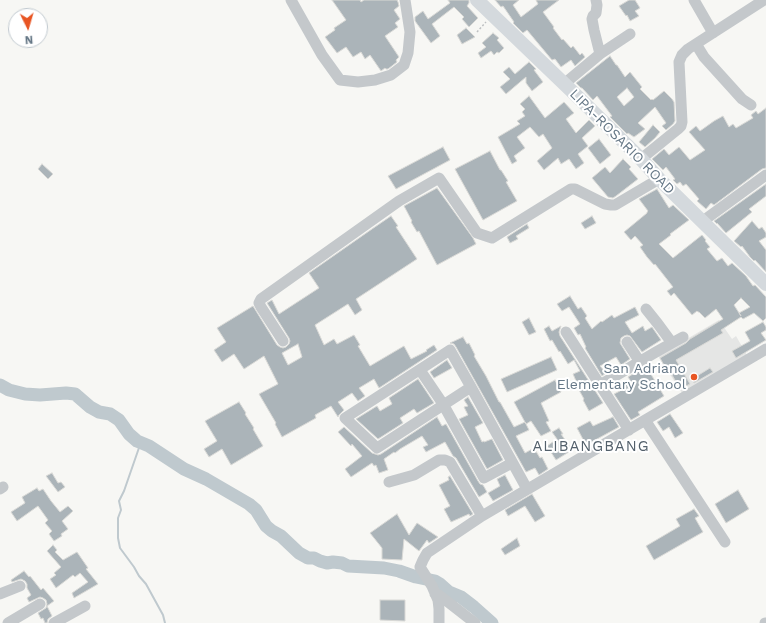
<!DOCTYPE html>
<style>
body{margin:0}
#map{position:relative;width:766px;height:623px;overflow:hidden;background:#f7f7f4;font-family:"Work Sans",sans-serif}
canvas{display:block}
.north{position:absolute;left:8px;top:8px;width:40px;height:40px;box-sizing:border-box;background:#fff;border:1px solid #c1c9cf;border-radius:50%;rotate:175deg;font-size:11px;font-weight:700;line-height:16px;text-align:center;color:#657786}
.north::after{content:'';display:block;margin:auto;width:14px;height:18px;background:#e85523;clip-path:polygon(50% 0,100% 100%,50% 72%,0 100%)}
</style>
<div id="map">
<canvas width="766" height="623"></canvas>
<div class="north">N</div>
</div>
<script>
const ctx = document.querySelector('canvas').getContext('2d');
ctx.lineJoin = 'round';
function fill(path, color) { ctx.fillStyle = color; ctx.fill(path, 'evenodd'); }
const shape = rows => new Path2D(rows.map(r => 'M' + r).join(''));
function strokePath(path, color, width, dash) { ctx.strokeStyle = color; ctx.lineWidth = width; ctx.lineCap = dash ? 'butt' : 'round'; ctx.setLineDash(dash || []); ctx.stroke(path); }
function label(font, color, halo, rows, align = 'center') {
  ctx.font = font + ' "Work Sans",sans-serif'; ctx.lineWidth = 4; ctx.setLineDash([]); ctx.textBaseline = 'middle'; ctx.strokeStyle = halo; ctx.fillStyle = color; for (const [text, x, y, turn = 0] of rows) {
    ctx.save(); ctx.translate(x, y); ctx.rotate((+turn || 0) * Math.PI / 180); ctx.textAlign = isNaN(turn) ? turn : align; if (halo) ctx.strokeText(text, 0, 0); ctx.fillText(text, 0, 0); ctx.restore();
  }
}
const built = shape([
 [719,320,732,339,736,336,748,357,684,396,658,356]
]);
const stream = shape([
 [141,442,124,491,119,501,121,510,118,518,118,538,120,548,134,567,139,576,146,584,163,615,165,623]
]);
const river = shape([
 [0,385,9,390,25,394,40,395,66,393,75,394,90,407,99,412,110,414,119,420,129,434,137,441,149,446,184,469,206,479,249,504,256,510,266,526,272,531,281,536,299,553,308,558,314,558,320,561,327,563,333,562,342,563,348,566,384,568,399,571,416,577,435,581,440,584,449,592,461,597,474,607,492,623]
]);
const building = shape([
 [332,0,360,0,361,2,364,0,397,0,398,2,399,6,394,10,400,19,395,23,398,27,385,36,399,57,396,60,397,62,388,69,386,69,385,68,381,71,370,55,365,59,361,52,353,57,346,47,337,53,325,37,335,30,334,28,346,20,332,0],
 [448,0,469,0,469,3,467,6,478,18,469,27,462,19,464,17,454,7,432,24,440,36,431,43,415,21,415,17,423,11,428,19,450,3,448,0],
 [495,0,519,0,513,5,521,17,538,4,536,0,559,0,543,12,554,27,553,28,562,40,563,39,571,48,573,46,580,55,582,53,585,57,575,66,571,60,561,67,555,59,552,60,527,30,523,33,513,23,514,22,503,6,501,7,495,0],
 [629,0,635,0,640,8,635,11,639,16,630,21,627,15,626,16,619,6,629,0],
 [466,28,475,37,462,44,457,35,466,28],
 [493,33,499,38,497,40,504,48,499,53,497,52,494,55,491,51,481,58,478,53,486,47,482,43,493,33],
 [610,56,616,65,617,65,625,77,630,72,642,87,640,89,651,100,652,99,653,100,664,91,672,99,674,102,675,121,673,124,666,130,662,126,666,123,655,107,638,123,645,129,634,137,628,133,627,134,610,117,612,116,597,96,593,100,582,88,581,88,576,83,610,56],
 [627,88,634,97,624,106,617,97,627,88],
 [529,62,536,69,534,70,543,82,532,91,526,83,526,77,506,94,500,87,510,79,503,72,509,67,515,74,529,62],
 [529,96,545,118,564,102,574,113,566,119,576,133,589,120,595,126,582,138,588,146,578,154,584,163,576,169,569,159,561,164,558,158,544,170,537,161,552,148,543,134,539,137,530,127,517,137,525,148,514,156,517,161,512,164,498,137,520,124,517,121,525,116,522,112,525,109,520,104,529,96],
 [766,108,766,168,762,169,714,205,711,203,706,209,697,201,699,199,686,184,683,186,680,182,677,184,673,180,675,179,666,167,663,170,652,159,664,149,669,155,679,147,690,160,705,150,689,132,696,126,700,131,714,121,723,116,729,127,733,124,736,128,753,118,751,115,756,111,758,114,766,108],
 [653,125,660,132,655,138,645,147,639,142,653,125],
 [599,139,611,155,600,164,588,148,599,139],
 [443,147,450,160,396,189,388,176,443,147],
 [490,151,500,170,501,170,508,181,506,182,517,201,483,220,455,169,490,151],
 [623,159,631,167,629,169,638,179,616,196,613,198,608,197,592,178,605,167,610,173,623,159],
 [42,164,53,174,48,179,38,169,42,164],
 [766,184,766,196,749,209,752,212,726,233,717,223,717,224,714,221,766,184],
 [437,188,473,238,476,244,437,265,419,231,417,232,411,222,412,221,404,206,437,188],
 [657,189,669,208,673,205,689,220,670,234,671,235,659,244,673,258,702,235,706,240,705,241,710,247,707,249,717,261,722,258,728,266,732,263,746,276,753,286,755,285,766,297,766,318,763,321,754,313,743,319,741,317,721,330,723,333,676,360,690,384,680,389,667,366,665,367,660,358,686,343,690,339,723,319,716,309,705,318,699,312,698,312,697,311,692,315,674,293,671,296,667,291,673,287,655,264,654,265,647,257,640,247,643,245,635,236,631,240,624,232,647,213,647,212,648,211,639,199,657,189],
 [741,298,750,307,739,313,741,316,734,305,741,298],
 [391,216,398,226,396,227,417,259,356,299,362,310,355,315,348,304,315,325,324,345,334,339,337,344,354,335,360,345,358,346,370,366,404,346,411,359,427,351,426,350,434,345,437,350,379,388,374,379,359,388,365,396,358,401,352,393,338,402,344,410,339,415,338,417,331,406,315,415,316,418,282,437,275,424,276,423,259,394,278,384,264,356,244,369,234,354,222,362,214,350,226,342,217,328,253,306,277,345,280,347,283,348,286,347,289,344,290,341,289,338,267,303,272,300,279,314,319,288,309,273,372,229,391,216],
 [298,344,302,357,288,365,282,353,298,344],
 [592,216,596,223,585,229,581,223,592,216],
 [752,221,759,229,762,227,766,233,766,237,759,241,766,250,766,272,755,260,754,261,750,257,742,246,741,247,734,241,752,221],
 [527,224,529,228,516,236,518,239,510,243,507,237,527,224],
 [570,296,578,309,581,307,587,316,585,318,592,329,601,321,602,322,612,315,614,318,635,307,639,315,625,322,632,333,643,326,645,331,652,327,661,340,642,352,630,336,627,335,624,336,621,338,620,343,630,359,621,365,616,357,600,366,606,373,602,376,585,348,586,347,580,334,578,335,574,328,580,324,569,307,562,311,557,304,570,296],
 [529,318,536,332,529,335,522,322,529,318],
 [763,322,766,327,766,330,761,333,766,340,736,358,732,351,750,341,745,332,763,322],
 [549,326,552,331,561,326,559,332,560,336,603,403,589,411,583,400,584,399,579,390,580,390,573,374,580,371,574,360,568,364,560,351,559,352,552,340,550,341,544,329,549,326],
 [463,337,467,344,469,343,475,355,474,356,486,376,499,402,500,402,514,427,525,422,529,430,516,436,525,453,534,448,540,458,542,457,548,469,539,475,535,468,526,472,456,347,454,344,450,343,463,337],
 [551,357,557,370,507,392,501,379,551,357],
 [447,360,452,368,434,378,430,372,447,360],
 [646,366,664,396,638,412,640,415,631,420,614,394,620,391,618,388,630,380,628,377,646,366],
 [710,368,713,372,694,383,692,379,710,368],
 [418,379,434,403,417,413,414,409,400,418,403,423,378,439,356,419,377,406,380,411,392,404,389,398,418,379],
 [555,380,561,392,541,403,549,421,546,422,551,431,541,436,531,421,526,424,514,402,555,380],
 [468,397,483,423,475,427,482,442,484,441,484,442,492,439,503,460,487,469,459,419,468,415,464,407,468,406,464,400,468,397],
 [239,402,246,413,245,414,254,428,253,429,263,446,231,465,222,449,209,457,204,449,217,441,205,421,239,402],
 [670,414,683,433,675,438,669,427,663,431,657,422,670,414],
 [437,417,442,426,446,424,478,481,480,484,483,485,487,492,479,497,456,458,453,456,445,442,426,452,423,447,428,445,422,436,400,449,395,453,394,452,384,459,388,470,379,473,376,465,374,466,372,463,351,477,345,469,362,456,352,444,351,446,338,432,344,427,372,453,378,455,381,454,437,417],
 [613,417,619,427,586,445,577,428,590,421,593,426,613,417],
 [559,428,563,434,561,434,572,450,556,460,547,446,557,439,552,432,559,428],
 [52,473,58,483,61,482,65,487,58,492,46,476,52,473],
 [505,475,513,490,493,501,488,493,500,486,497,479,505,475],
 [450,476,473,514,470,516,469,514,451,522,444,509,450,506,439,485,449,480,448,477,450,476],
 [37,488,39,491,43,489,51,501,60,512,68,506,73,511,62,521,68,529,61,534,62,536,54,541,49,534,52,531,45,523,48,520,38,506,17,521,11,512,25,503,22,497,37,488],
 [738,490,749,509,726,523,715,504,738,490],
 [532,494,545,516,535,522,525,506,508,516,505,510,532,494],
 [694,509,699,516,695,518,703,532,654,560,646,546,680,526,676,519,694,509],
 [397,514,409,535,417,523,438,537,429,543,427,540,419,551,404,539,402,560,382,559,382,548,370,533,397,514],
 [517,538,520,546,505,555,501,549,517,538],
 [53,545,57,550,55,552,63,560,77,552,88,568,86,569,98,584,74,598,72,593,88,582,80,573,75,577,73,575,56,588,50,579,56,575,54,573,61,567,47,551,53,545],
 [24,571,29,577,30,576,41,590,43,588,54,601,47,606,52,616,48,619,47,623,45,623,43,618,41,619,38,613,46,608,47,604,46,600,43,598,40,597,29,602,27,598,31,595,27,588,27,584,25,581,21,579,12,582,11,580,24,571],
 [380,600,405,600,405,621,380,620,380,600]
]);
const path = shape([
 [477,32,486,22]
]);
const minor = shape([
 [291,0,322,55,340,80,358,82,375,80,391,75,404,65,408,53,410,32,405,0],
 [694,0,713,33],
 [696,44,704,57,742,99,751,105],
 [600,54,630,34],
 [564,84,600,54,594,30,592,19,593,16,596,13,597,5,596,0],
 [641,159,678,129,681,126,682,122,679,62,682,55,688,49,764,0],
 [703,221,766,175],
 [566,332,629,430],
 [283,341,261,307,259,303,261,299,399,201,439,178,477,233,492,238,571,189,575,189,605,204,611,205,615,205,659,179],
 [627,342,640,362],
 [672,343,683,337],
 [420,370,443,404,484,478,512,463],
 [600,385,656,352,672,343,658,324,646,309],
 [471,387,377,448,345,418,450,350,471,387,527,489],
 [645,420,725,542],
 [389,482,414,475,439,460,445,460,450,462,482,516],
 [0,489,3,487],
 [0,594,20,586],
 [435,594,439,595,475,623],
 [8,623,40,604],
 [54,623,85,606],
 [439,623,439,609,438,600,432,586,420,567,423,560,427,553,482,516,766,349],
 [765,623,766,623]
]);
const major = shape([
 [477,0,580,99,641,159,659,179,766,284]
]);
const markers = [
 [694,377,4,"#e85523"]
];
const streetNames = [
 ["LIPA-ROSARIO ROAD",622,142,45]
];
const poiNames = [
 ["San Adriano",686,369],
 ["Elementary School",686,385]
];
const neighbourhoodNames = [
 ["ALIBANGBANG",591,447]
];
fill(built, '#e5e6e5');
strokePath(stream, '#bfc9ce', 2);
strokePath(river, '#bfc9ce', 13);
fill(building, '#abb4b9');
strokePath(building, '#d9d9d6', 1);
strokePath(path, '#bec0c2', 1.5, [2, 2]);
strokePath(minor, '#c4c8cb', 11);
strokePath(major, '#d4d9dd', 14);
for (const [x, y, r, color] of markers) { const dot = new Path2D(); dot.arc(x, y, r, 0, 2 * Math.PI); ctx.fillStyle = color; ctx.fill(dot); strokePath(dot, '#fff', 1.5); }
label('14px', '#657786', '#fff', streetNames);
label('14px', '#657786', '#fff', poiNames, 'right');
ctx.letterSpacing = '1px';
label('15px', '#53606b', '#fff', neighbourhoodNames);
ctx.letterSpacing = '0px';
</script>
